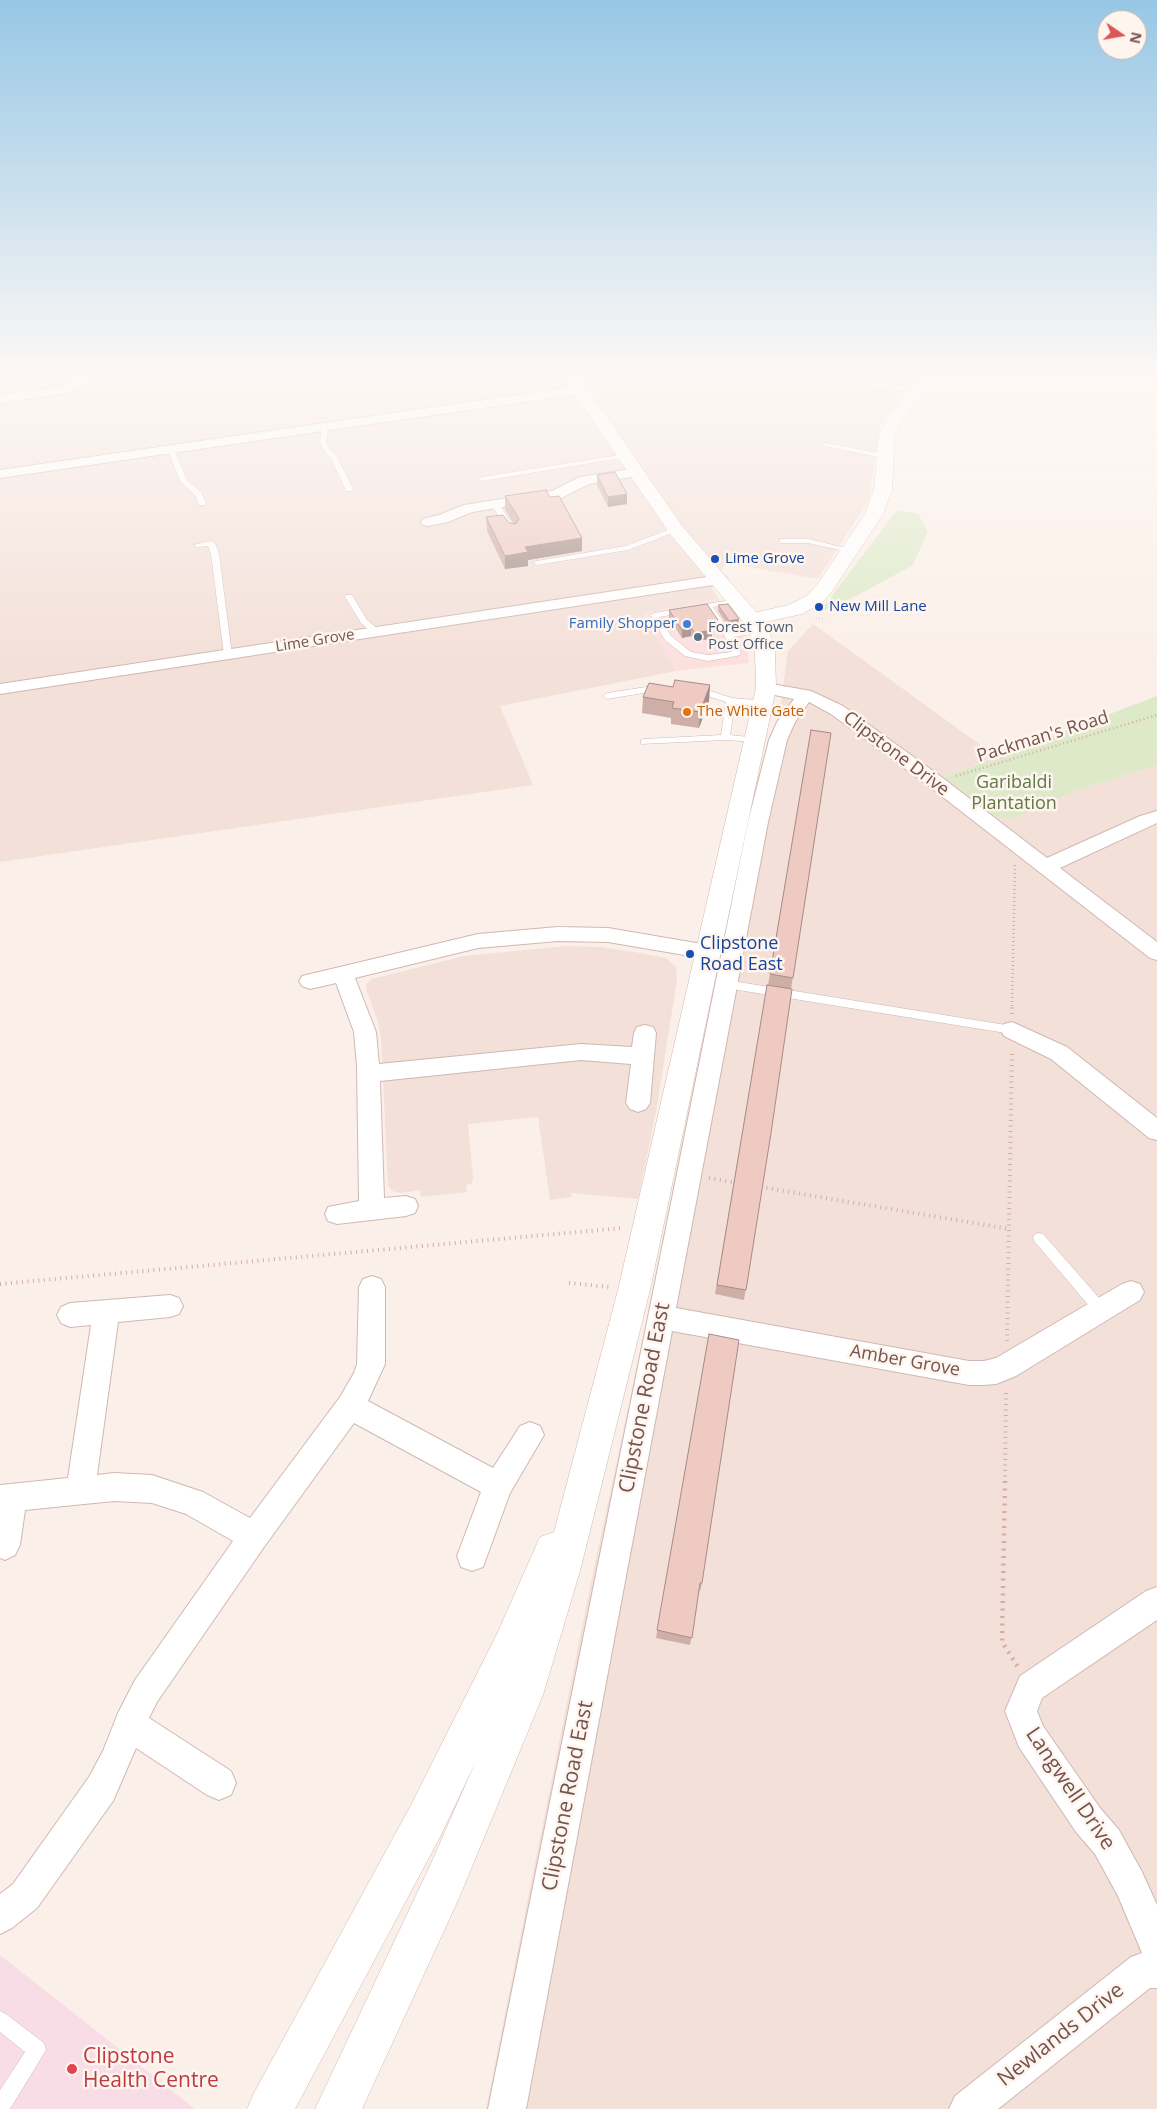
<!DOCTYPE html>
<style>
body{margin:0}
#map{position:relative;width:1157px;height:2109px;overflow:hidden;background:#fbf0e9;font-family:"Open Sans",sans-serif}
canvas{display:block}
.north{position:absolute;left:1097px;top:10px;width:50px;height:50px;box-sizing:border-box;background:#fef5ef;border:1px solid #c7b4af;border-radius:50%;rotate:102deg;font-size:14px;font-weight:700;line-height:20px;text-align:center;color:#75534e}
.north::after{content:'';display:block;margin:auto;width:18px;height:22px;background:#dd5657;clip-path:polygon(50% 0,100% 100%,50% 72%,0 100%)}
</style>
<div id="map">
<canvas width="1157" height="2109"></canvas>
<div class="north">N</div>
</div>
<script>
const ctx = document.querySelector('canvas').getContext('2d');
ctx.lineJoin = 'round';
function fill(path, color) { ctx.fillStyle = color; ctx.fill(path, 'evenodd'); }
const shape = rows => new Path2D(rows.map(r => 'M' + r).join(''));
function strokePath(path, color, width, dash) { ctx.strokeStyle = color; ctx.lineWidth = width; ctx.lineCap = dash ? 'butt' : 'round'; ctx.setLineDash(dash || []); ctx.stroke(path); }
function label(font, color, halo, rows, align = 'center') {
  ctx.font = font + ' "Open Sans",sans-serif'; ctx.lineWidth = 5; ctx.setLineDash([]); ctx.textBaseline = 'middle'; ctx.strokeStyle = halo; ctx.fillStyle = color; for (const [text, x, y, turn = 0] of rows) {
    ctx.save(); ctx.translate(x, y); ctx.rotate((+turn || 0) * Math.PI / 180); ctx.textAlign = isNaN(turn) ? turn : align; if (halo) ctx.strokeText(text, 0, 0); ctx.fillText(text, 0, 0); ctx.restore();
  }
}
const residential = shape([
 [0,371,921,371,880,426,869,500,818,579,726,563,711,586,719,599,643,613,676,671,500,706,533,785,0,862],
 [813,624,996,756,945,777,1018,817,1075,791,1157,765,1157,2109,486,2109,589,1592,739,884,779,715,788,651],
 [566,946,600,947,641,953,666,958,676,967,677,980,656,1112,638,1199,571,1193,571,1197,550,1200,538,1117,468,1124,473,1178,471,1184,466,1185,467,1192,421,1197,420,1190,401,1193,392,1191,388,1185,381,1039,378,1022,366,989,366,984,372,979,464,956]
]);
const commercial = shape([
 [719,599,740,629,747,644,749,663,676,671,642,613]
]);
const medical = shape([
 [0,1955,94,2029,195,2109,0,2109]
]);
const green = shape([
 [897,510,918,514,928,531,913,565,860,594,819,613],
 [1157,696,1157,765,1075,791,1018,817,997,818,944,777]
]);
const pathFar3 = shape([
 [816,618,825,619]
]);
const pathFar2 = shape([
 [956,776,1157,715],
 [1012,1006,1015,865]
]);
const pathFar1 = shape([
 [1012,1014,1012,1005],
 [709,1178,737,1183],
 [761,1187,1009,1229],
 [569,1283,610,1287],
 [0,1284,622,1228],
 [1007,1341,1012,1050],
 [1005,1482,1006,1390]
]);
const path = shape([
 [1005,1481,1002,1642,1018,1667]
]);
const service = shape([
 [890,371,908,371,932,376,929,378,890,371],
 [855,380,918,388,921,390,918,392,853,383,852,382,855,380],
 [323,426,328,427,326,442,330,450,337,457,353,489,352,491,346,491,331,458,324,451,320,442,323,426],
 [826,443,884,454,887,456,884,458,824,446,824,444,826,443],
 [169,449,174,450,187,480,201,492,206,503,205,505,199,505,195,495,180,481,168,450,169,449],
 [626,454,628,455,628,457,482,481,478,479,482,477,626,454],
 [492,502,498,502,514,528,513,530,507,530,491,504,492,502],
 [673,528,680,530,628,550,537,565,533,563,537,561,626,546,673,528],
 [780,539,808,539,854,550,850,552,808,543,780,543,780,539],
 [211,541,215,543,219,554,232,655,228,658,224,655,211,554,208,546,197,547,193,545,211,541],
 [346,595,352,595,367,620,379,630,379,634,373,634,361,623,345,597,346,595],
 [737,599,740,599,740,603,713,607,730,632,759,629,763,631,759,633,733,637,741,654,737,656,708,661,685,656,665,640,650,615,654,613,737,599],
 [706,609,724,635,732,652,708,655,691,652,671,636,659,617,706,609],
 [659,685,662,686,662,690,607,699,603,696,607,693,659,685],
 [695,686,732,698,766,701,767,703,763,706,735,704,730,735,758,738,758,742,725,740,641,744,641,740,644,739,721,735,726,702,692,691,692,687,695,686],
 [726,980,1012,1026,1018,1030,1012,1034,726,988,721,984,726,980],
 [1039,1233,1043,1234,1106,1306,1108,1310,1106,1314,1101,1316,1096,1314,1035,1242,1033,1238,1035,1234,1039,1233],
 [0,2011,6,2014,44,2043,46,2050,10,2109,0,2109,0,2090,25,2052,0,2032,0,2011]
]);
const minor = shape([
 [87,371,103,371,67,393,0,403,0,395,59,387,87,371],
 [580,386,585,387,586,390,585,393,0,478,0,470,580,386],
 [637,468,642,469,644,472,642,475,589,484,561,498,472,512,448,522,428,526,423,525,421,522,423,519,439,515,464,505,552,491,580,477,637,468],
 [720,575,726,577,728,580,726,583,0,694,0,684,720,575],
 [766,683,811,691,843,706,944,779,1047,858,1140,816,1157,811,1157,823,1060,868,1157,942,1157,960,1150,958,930,787,831,714,809,702,795,722,787,740,768,822,676,1308,969,1361,984,1361,996,1358,1122,1284,1131,1281,1140,1284,1144,1292,1140,1300,1016,1376,996,1384,984,1385,969,1385,672,1331,526,2109,488,2109,748,822,769,740,777,722,794,699,760,692,757,688,760,684,766,683],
 [558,927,608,928,708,945,715,947,719,952,715,957,708,959,608,942,558,941,478,948,355,978,376,1032,379,1064,581,1044,632,1047,634,1033,637,1027,645,1025,653,1027,656,1033,650,1103,646,1109,638,1112,630,1109,626,1103,631,1064,581,1060,380,1081,384,1198,406,1196,415,1199,418,1206,415,1213,406,1216,337,1224,328,1221,325,1214,328,1207,359,1201,357,1066,354,1032,336,983,310,989,302,986,299,981,302,976,478,934,558,927],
 [1012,1022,1067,1047,1157,1118,1157,1140,1149,1138,1051,1059,1004,1036,1001,1030,1004,1024,1012,1022],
 [372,1276,381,1279,385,1287,385,1364,368,1401,493,1468,520,1426,530,1422,540,1426,544,1435,510,1493,483,1567,472,1571,461,1567,457,1556,481,1492,354,1423,264,1547,157,1702,149,1718,231,1771,236,1783,231,1795,219,1800,207,1795,136,1748,113,1801,37,1908,12,1928,0,1934,0,1894,13,1884,89,1777,103,1751,118,1713,135,1680,233,1541,186,1514,152,1503,114,1501,25,1510,20,1545,15,1555,5,1560,0,1558,0,1485,68,1478,91,1325,70,1327,61,1323,57,1315,61,1307,70,1303,170,1295,179,1298,183,1306,179,1314,170,1317,118,1322,97,1475,114,1473,152,1475,203,1492,250,1518,340,1397,354,1373,357,1364,359,1287,363,1279,372,1276],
 [1157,1587,1157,1620,1042,1698,1037,1711,1043,1726,1100,1808,1119,1830,1142,1872,1157,1905,1157,1988,1150,1988,998,2109,949,2109,955,2096,1131,1957,1142,1953,1118,1896,1095,1854,1076,1832,1019,1747,1005,1711,1020,1676,1146,1591,1157,1587]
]);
const tertiary = shape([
 [925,371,941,371,904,418,895,435,892,490,883,514,833,590,822,603,802,614,751,625,744,623,741,619,744,615,789,605,808,595,819,582,865,514,874,490,879,435,891,414,925,371]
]);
const secondary = shape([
 [559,371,575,371,682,526,768,626,775,652,776,688,650,1290,580,1571,543,1695,459,1898,362,2109,315,2109,429,1868,476,1761,440,1837,295,2109,247,2109,254,2093,410,1807,497,1634,540,1537,554,1532,618,1290,756,688,755,652,748,627,670,534,559,371]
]);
const wall = shape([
 [597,475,627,504,608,507,597,485],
 [505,496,582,551,528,560,528,566,505,569,487,531,486,517,509,523,514,524,505,510],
 [718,605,738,625,728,626,718,611],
 [669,610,718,620,717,628,712,629,712,638,695,642,691,636,682,638,669,618],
 [710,685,709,701,699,728,671,724,671,718,642,713,643,697,673,687],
 [811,730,831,733,791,989,768,985],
 [767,985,771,1133,744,1300,715,1294],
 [709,1334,702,1583,700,1591,699,1591,690,1645,656,1638]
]);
const shadedWall = shape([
 [627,494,627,504,608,507,608,497],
 [582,538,582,551,528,560,528,566,505,569,505,556,525,547],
 [739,619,738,625,728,626,729,621],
 [718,620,717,628,706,630,707,622],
 [691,628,691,636,682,638,682,630],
 [712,630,712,638,695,642,695,633],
 [710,685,709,701,699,728,700,712]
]);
const building = shape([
 [615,472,627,494,608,497,597,475,615,472],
 [546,490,550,497,559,496,582,538,525,547,528,552,505,556,486,517,503,515,509,523,516,524,519,519,505,496,546,490],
 [707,604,718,620,707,622,712,630,695,633,691,628,682,630,669,610,707,604],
 [728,604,739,619,729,621,718,605,728,604],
 [675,680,710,685,700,712,672,708,674,702,643,697,649,683,673,687,675,680],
 [811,730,831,733,793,978,770,974,811,730],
 [767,985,792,989,771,1133,746,1290,717,1285,767,985],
 [709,1334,739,1340,702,1583,700,1583,692,1638,657,1630,709,1334]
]);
const markers = [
 [715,559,5,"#1a4fb4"],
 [819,607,5,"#1a4fb4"],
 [687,624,5,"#3f7fe0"],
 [698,637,5,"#5c6f8a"],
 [687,712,5,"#e8710a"],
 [690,954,5,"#1a4fb4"],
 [72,2069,6,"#e0444e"]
];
const farTransitnames = [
 ["Lime Grove",725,559],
 ["New Mill Lane",829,607]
];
const farShopnames = [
 ["Family Shopper",677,624]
];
const farServicenames = [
 ["Forest Town",708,628],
 ["Post Office",708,645]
];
const farStreetnames = [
 ["Lime Grove",315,641,-9]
];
const farFoodnames = [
 ["The White Gate",697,712]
];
const streetNames = [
 ["Packman's Road",1043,737,-17],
 ["Clipstone Drive",896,754,37],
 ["Amber Grove",905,1361,10]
];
const parkNames = [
 ["Garibaldi",1014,783],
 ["Plantation",1014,804]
];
const transitNames = [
 ["Clipstone",700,944],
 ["Road East",700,965]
];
const nearStreetnames = [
 ["Clipstone Road East",645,1398,-79],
 ["Langwell Drive",1070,1789,56],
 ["Clipstone Road East",568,1796,-79],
 ["Newlands Drive",1061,2035,-38]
];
const nearHealthnames = [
 ["Clipstone",83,2057],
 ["Health Centre",83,2081]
];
fill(residential, '#f3e0d8');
fill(commercial, '#fbe0de');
fill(medical, '#f9dde6');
fill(green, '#dde9c8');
strokePath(service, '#cfb8b2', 1);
strokePath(minor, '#cfb8b2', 2);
strokePath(tertiary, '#cfb8b2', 1);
strokePath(secondary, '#d2b7b0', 1);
strokePath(pathFar3, '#d4ada5', 2, [0.5, 2.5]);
strokePath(pathFar2, '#d4ada5', 2.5, [1, 3]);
strokePath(pathFar1, '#d4ada5', 4, [1, 4.5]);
strokePath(path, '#d4ada5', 4.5, [2, 5.5]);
fill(service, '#fff');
fill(minor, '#fff');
fill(tertiary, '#fff');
fill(secondary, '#fff');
fill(wall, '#ceaea7');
fill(shadedWall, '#a78d88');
fill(building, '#efcac2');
strokePath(building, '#a78d88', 1);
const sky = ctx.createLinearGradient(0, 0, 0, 666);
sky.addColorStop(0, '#97c7e5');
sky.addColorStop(0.56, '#fdf8f5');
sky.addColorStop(1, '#fdf8f500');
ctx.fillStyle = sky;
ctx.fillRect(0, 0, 1157, 666);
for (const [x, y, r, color] of markers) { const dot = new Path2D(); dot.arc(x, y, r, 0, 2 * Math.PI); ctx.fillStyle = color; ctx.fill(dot); strokePath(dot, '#fef5ef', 2); }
label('15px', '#164399', '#fef5ef', farTransitnames, 'left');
label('15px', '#366cbe', '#fef5ef', farShopnames, 'right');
label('15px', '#4e5e75', '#fef5ef', farServicenames, 'left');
label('15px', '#75534e', '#fef5ef', farStreetnames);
label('15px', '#c56008', '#fef5ef', farFoodnames, 'left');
label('18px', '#75534e', '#fef5ef', streetNames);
label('18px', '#617946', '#fef5ef', parkNames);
label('18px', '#164399', '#fef5ef', transitNames, 'left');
label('21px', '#75534e', '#fef5ef', nearStreetnames);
label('21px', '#be3a42', '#fef5ef', nearHealthnames, 'left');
</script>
